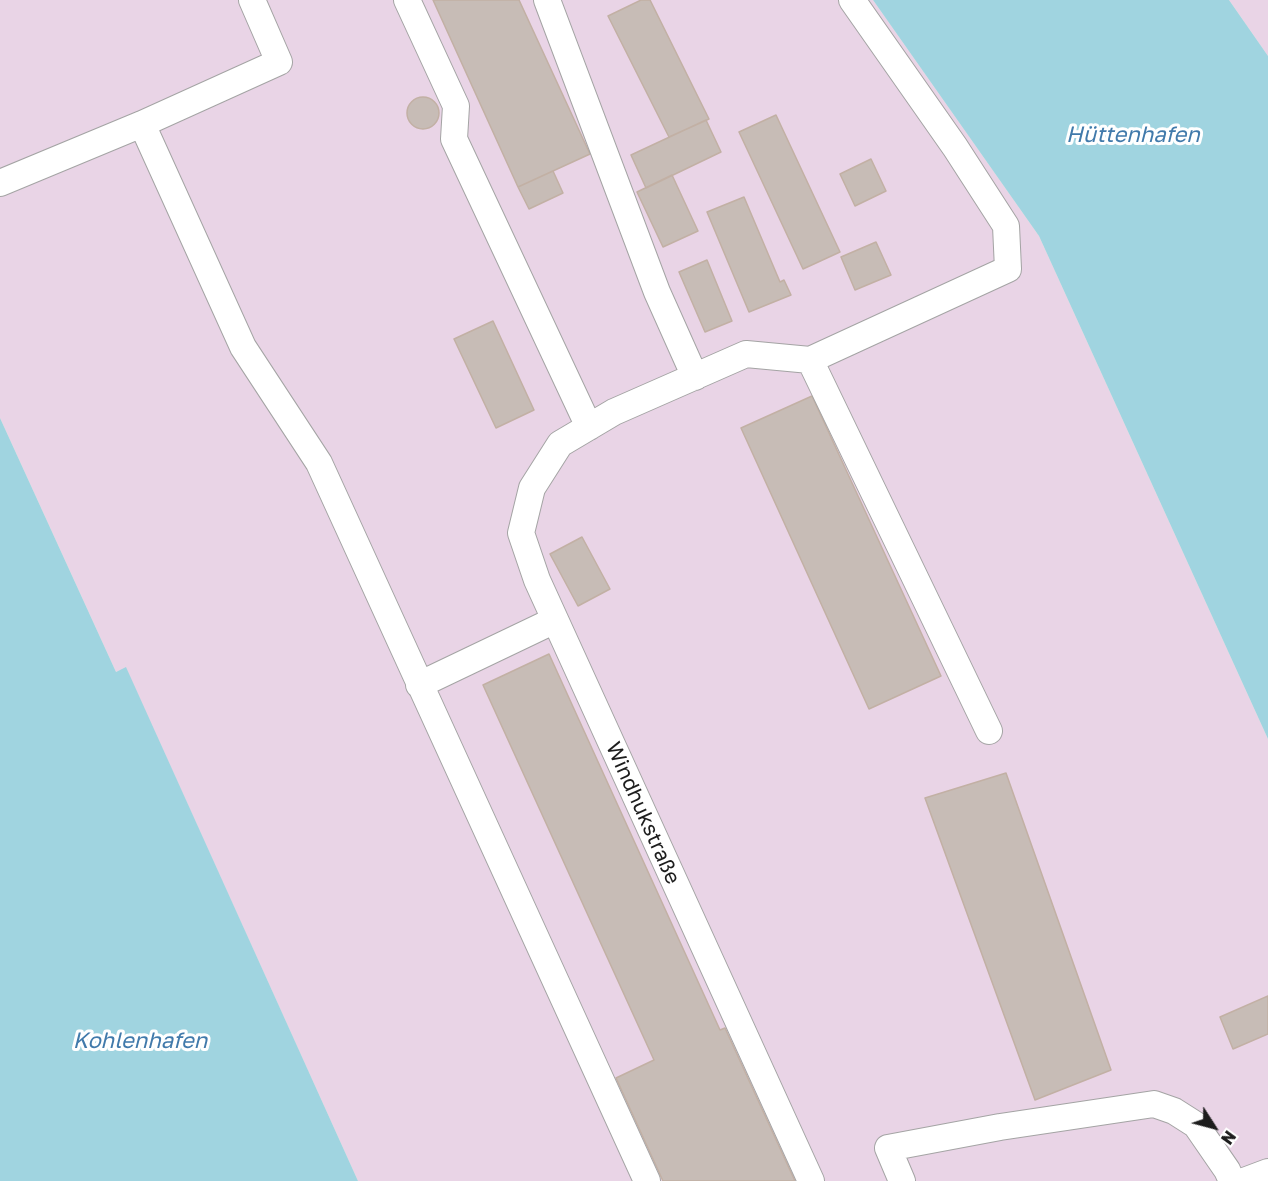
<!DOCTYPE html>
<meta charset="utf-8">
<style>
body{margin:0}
#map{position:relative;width:1268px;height:1181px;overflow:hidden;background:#efeae2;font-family:"Golos Text",sans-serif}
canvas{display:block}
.north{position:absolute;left:1184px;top:1097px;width:60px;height:60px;-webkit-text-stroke:4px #fff;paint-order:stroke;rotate:126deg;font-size:16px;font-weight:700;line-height:24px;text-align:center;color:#1d1d1d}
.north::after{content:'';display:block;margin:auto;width:21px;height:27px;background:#1d1d1d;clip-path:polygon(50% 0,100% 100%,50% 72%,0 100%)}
</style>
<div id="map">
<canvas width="1268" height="1181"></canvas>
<div class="north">N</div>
</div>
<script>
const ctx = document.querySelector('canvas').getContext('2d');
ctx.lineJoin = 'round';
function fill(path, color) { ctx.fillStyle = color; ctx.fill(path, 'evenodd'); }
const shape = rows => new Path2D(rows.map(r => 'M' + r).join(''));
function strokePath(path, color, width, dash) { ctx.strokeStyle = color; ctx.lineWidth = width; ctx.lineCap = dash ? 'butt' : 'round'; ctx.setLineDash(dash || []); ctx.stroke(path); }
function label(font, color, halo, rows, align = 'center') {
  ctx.font = font + ' "Golos Text",sans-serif'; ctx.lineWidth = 6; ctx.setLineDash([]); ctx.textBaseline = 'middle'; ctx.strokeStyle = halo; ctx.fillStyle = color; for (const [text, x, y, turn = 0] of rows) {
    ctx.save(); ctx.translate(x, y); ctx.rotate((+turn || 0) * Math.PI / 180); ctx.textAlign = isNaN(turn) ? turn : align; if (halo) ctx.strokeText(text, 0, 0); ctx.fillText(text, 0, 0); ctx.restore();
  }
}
const industrial = shape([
 [0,0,873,0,1039,236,1268,739,1268,1181,358,1181,126,668,116,672,0,418],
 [1229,0,1268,0,1268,56]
]);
const water = shape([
 [873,0,1229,0,1268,56,1268,739,1039,236],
 [0,418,116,672,126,667,358,1181,0,1181]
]);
const building = shape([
 [433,0,519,0,590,154,518,187,433,0],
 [641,0,650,0,709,119,669,137,608,16,641,0],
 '407 113a16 16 0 1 1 32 0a16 16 0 1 1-32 0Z',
 [776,115,840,252,803,269,739,132,776,115],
 [706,120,721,152,646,188,631,155,706,120],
 [871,159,886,191,855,206,840,174,871,159],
 [553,171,563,193,529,209,518,187,553,171],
 [672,175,698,231,663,247,637,192,672,175],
 [744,197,780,282,784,280,791,295,749,312,707,212,744,197],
 [876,242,891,275,855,290,841,257,876,242],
 [707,260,732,321,705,332,679,272,707,260],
 [493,321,534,410,496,428,454,339,493,321],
 [812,396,941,676,869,709,741,428,812,396],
 [582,537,610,589,578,606,550,554,582,537],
 [549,654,720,1030,725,1028,795,1181,663,1181,616,1078,654,1060,483,685,549,654],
 [1006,773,1111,1070,1035,1100,925,798,1006,773],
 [1268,996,1268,1034,1233,1049,1220,1017,1268,996]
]);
const minor = shape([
 [407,0,456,106,454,139,589,427],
 [547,0,657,292,695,377],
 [142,124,243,347,319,463,647,1181],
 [0,183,142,124,279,62,252,0],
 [810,360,989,731],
 [419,685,555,620],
 [811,1181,537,580,521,533,532,488,560,444,614,412,746,354,810,360,1008,269,1006,226,955,147,852,0],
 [902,1181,888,1148,1000,1127,1154,1104,1174,1111,1196,1125,1227,1170,1232,1181],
 [1244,1181,1268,1172]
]);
const streetNames = [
 ["Windhukstraße",643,813,66]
];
const waterNames = [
 ["Hüttenhafen",1133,135],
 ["Kohlenhafen",140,1041]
];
fill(industrial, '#e9d4e6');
fill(water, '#a0d4e0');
fill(building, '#c7bcb6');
strokePath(building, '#c2b0a4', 1.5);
strokePath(minor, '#a4a4a4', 28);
strokePath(minor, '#fff', 26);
label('21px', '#1d1d1d', '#fff', streetNames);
label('italic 22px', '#417aab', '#fff', waterNames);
</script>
